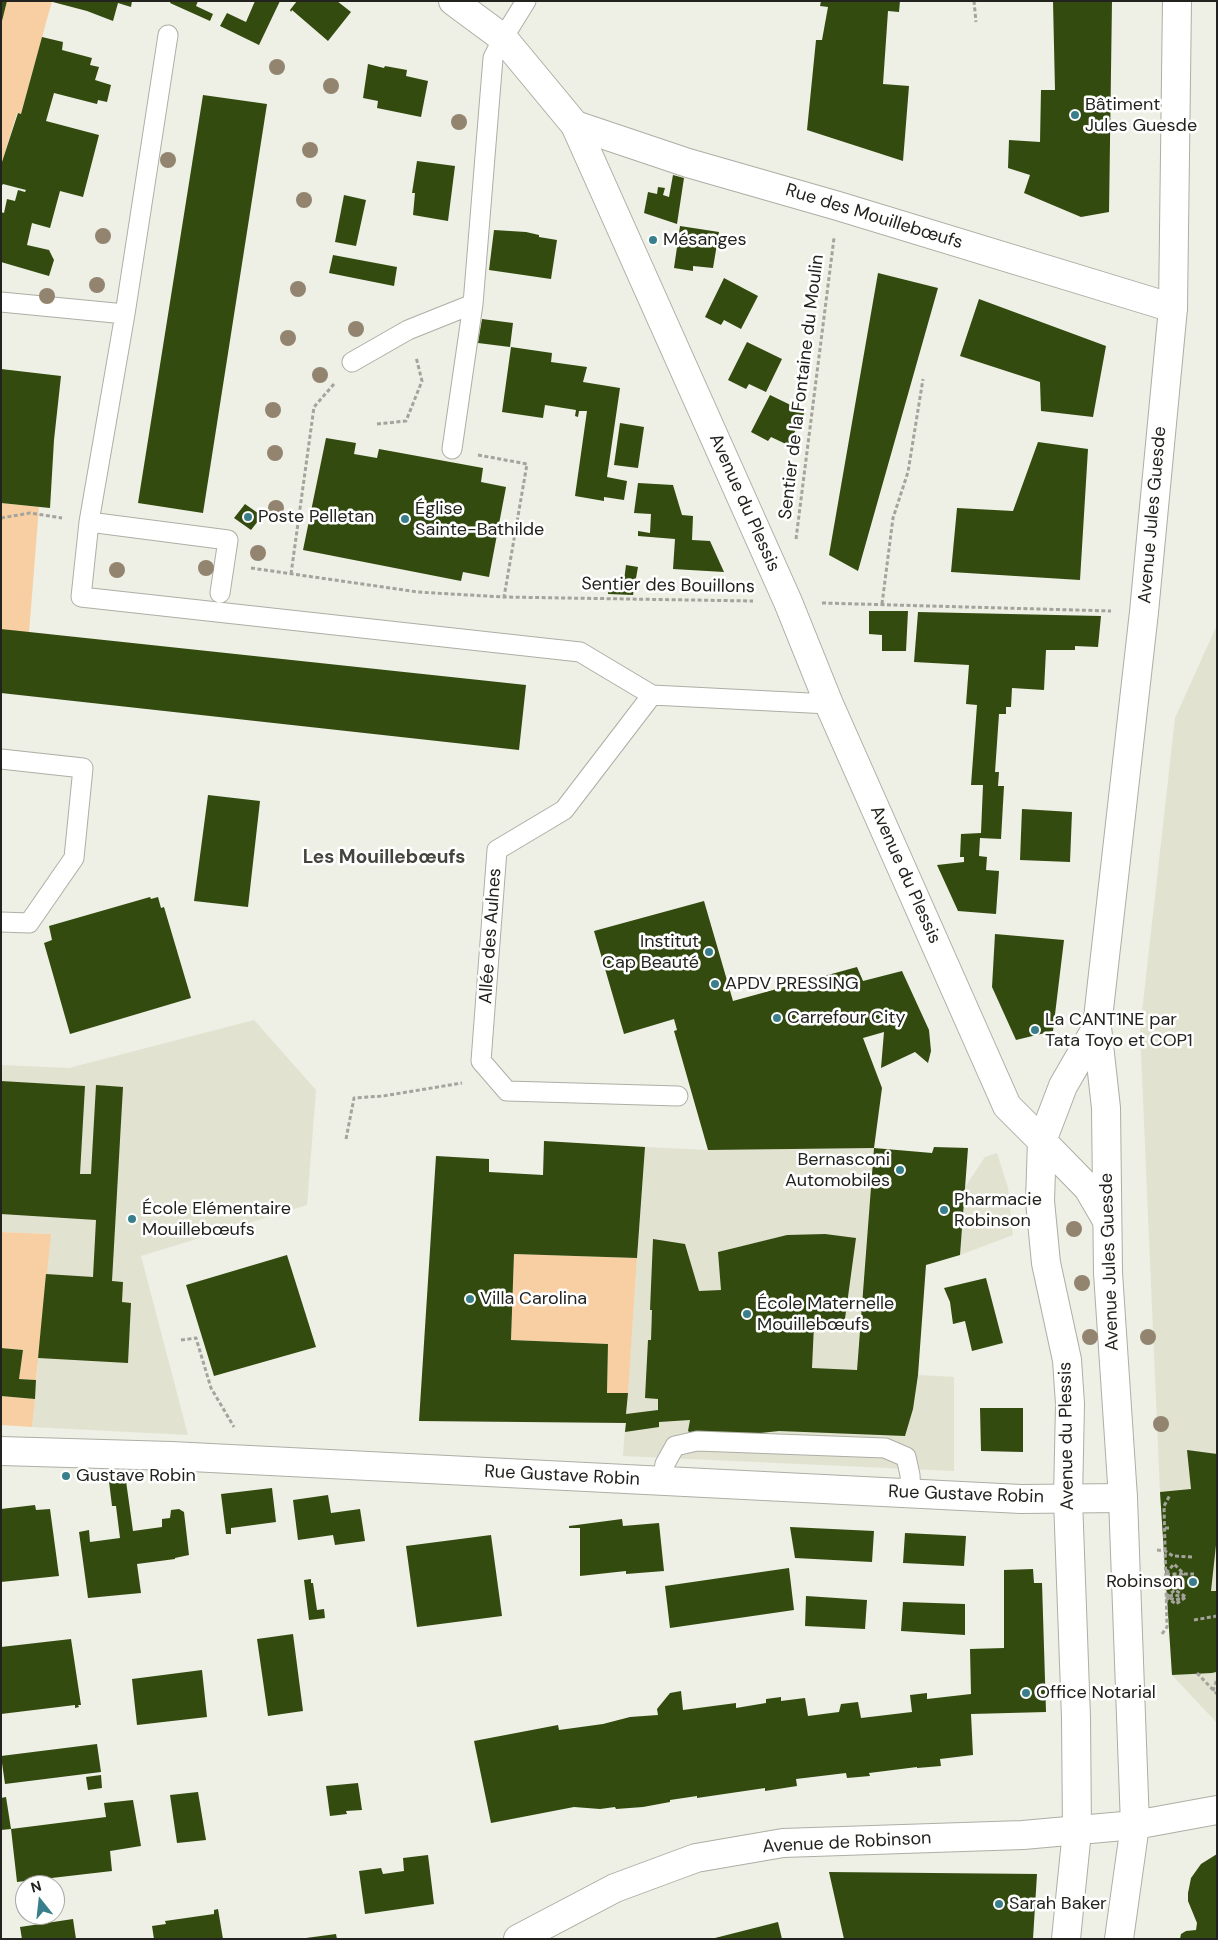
<!DOCTYPE html>
<meta charset="utf-8">
<style>
body{margin:0}
#map{position:relative;width:1218px;height:1940px;overflow:hidden;background:#eeefe5;font-family:"DM Sans",sans-serif}
canvas{display:block}
.frame{position:absolute;inset:0;border:2px solid #22221e;pointer-events:none}
.north{position:absolute;left:15px;top:1875px;width:50px;height:50px;box-sizing:border-box;background:#fff;border:1px solid #a7a7a5;border-radius:50%;rotate:344deg;font-size:14px;font-weight:700;line-height:20px;text-align:center;color:#22221e}
.north::after{content:'';display:block;margin:auto;width:18px;height:22px;background:#397f8b;clip-path:polygon(50% 0,100% 100%,50% 72%,0 100%)}
</style>
<div id="map">
<canvas width="1218" height="1940"></canvas>
<div class="frame"></div>
<div class="north">N</div>
</div>
<script>
const ctx = document.querySelector('canvas').getContext('2d');
ctx.lineJoin = 'round';
function fill(path, color) { ctx.fillStyle = color; ctx.fill(path, 'evenodd'); }
const shape = rows => new Path2D(rows.map(r => 'M' + r).join(''));
function strokePath(path, color, width, dash) { ctx.strokeStyle = color; ctx.lineWidth = width; ctx.lineCap = dash ? 'butt' : 'round'; ctx.setLineDash(dash || []); ctx.stroke(path); }
function label(font, color, halo, rows, align = 'center') {
  ctx.font = font + ' "DM Sans",sans-serif'; ctx.lineWidth = 5; ctx.setLineDash([]); ctx.textBaseline = 'middle'; ctx.strokeStyle = halo; ctx.fillStyle = color; for (const [text, x, y, turn = 0] of rows) {
    ctx.save(); ctx.translate(x, y); ctx.rotate((+turn || 0) * Math.PI / 180); ctx.textAlign = isNaN(turn) ? turn : align; if (halo) ctx.strokeText(text, 0, 0); ctx.fillText(text, 0, 0); ctx.restore();
  }
}
const built = shape([
 [1217,625,1217,1723,1172,1675,1160,1492,1140,1030,1175,718],
 [254,1020,316,1090,307,1205,141,1256,188,1435,32,1427,50,1234,1,1232,1,1065,69,1068],
 [645,1147,708,1150,874,1148,856,1377,918,1375,954,1377,954,1471,623,1456],
 [997,1153,1008,1188,1013,1235,960,1255,965,1187,985,1157]
]);
const green = shape([
 [7,1,52,1,21,114,17,113,1,165,1,24],
 [1,503,39,507,29,633,1,629],
 [1,1232,51,1234,36,1380,19,1379,23,1350,1,1348],
 [514,1254,637,1258,628,1393,607,1393,608,1344,511,1340],
 [1,1396,35,1399,32,1427,1,1425]
]);
const building = shape([
 [1,1,7,1,2,21,1,21],
 [49,1,132,1,131,7,118,3,113,21,87,11],
 [171,1,198,1,196,6,213,14,210,21,170,3],
 [255,1,280,1,259,45,220,26,227,13,246,22],
 [297,1,337,1,351,12,328,41,292,10,291,12,290,10],
 [821,1,900,1,899,12,888,11,883,84,909,86,903,161,807,130,816,40,822,40,828,7,820,6],
 [1053,1,1112,1,1109,212,1081,217,1024,193,1030,175,1008,168,1009,140,1040,142,1041,90,1055,90],
 [42,37,63,42,62,50,92,58,90,65,99,67,95,80,111,85,107,102,98,100,97,104,54,93,46,121,99,135,83,197,60,191,50,228,32,223,27,245,49,250,54,260,49,276,1,262,1,212,4,213,7,199,15,201,18,190,25,192,26,190,3,184,1,187,1,165,18,113,21,114],
 [368,64,384,68,385,66,407,70,406,76,428,81,421,117,377,108,378,101,363,98],
 [203,95,267,104,203,513,138,503],
 [417,161,455,166,448,221,413,215,415,193,412,193],
 [673,175,684,178,677,224,644,213,648,192,657,194,658,187,665,188,663,195,669,197],
 [344,195,366,200,356,246,335,242],
 [680,226,719,232,713,268,693,266,693,271,674,268],
 [494,230,526,232,539,235,539,237,557,240,551,279,489,270],
 [333,255,397,267,394,286,329,273],
 [878,273,938,288,858,571,829,555],
 [724,278,758,296,741,329,724,320,721,325,705,317],
 [979,299,1106,346,1093,417,1041,411,1040,382,960,356],
 [482,319,513,323,510,347,478,343],
 [747,342,782,359,766,392,749,384,746,389,728,380],
 [511,347,552,353,551,362,587,367,583,382,620,388,607,477,627,481,624,500,604,497,604,501,575,496,587,411,579,411,578,417,575,416,576,410,545,405,543,418,502,412],
 [1,369,61,376,54,440,50,508,1,503],
 [770,395,805,412,788,445,771,437,768,441,751,432],
 [620,423,644,427,638,468,614,465],
 [326,438,356,443,354,454,377,458,379,449,483,468,481,482,506,487,489,577,463,572,461,581,303,550],
 [1038,442,1088,449,1080,580,951,572,957,508,1013,511],
 [638,483,673,485,682,515,693,516,692,540,710,541,724,572,673,569,675,539,638,536,638,531,650,533,651,514,634,513],
 [245,504,262,516,251,530,234,518],
 [626,565,638,567,633,595,608,594,610,579,624,581],
 [869,611,908,611,906,651,882,651,882,635,869,634],
 [918,612,1101,616,1098,647,1075,646,1075,650,1046,650,1044,690,1012,688,1011,707,1006,707,1006,714,999,714,995,772,999,772,998,786,1004,786,1001,839,980,838,979,856,987,857,986,870,999,871,996,914,958,911,937,865,964,862,964,857,960,857,961,834,981,833,983,785,971,785,977,705,966,704,969,665,914,662],
 [1,629,526,685,519,750,1,693],
 [208,795,260,801,248,907,194,901],
 [1022,809,1072,812,1070,862,1020,860],
 [150,897,151,899,158,897,161,908,164,907,191,998,70,1034,44,943,52,940,49,926],
 [704,901,733,1001,857,967,863,981,902,971,929,1030,931,1051,928,1063,915,1052,881,1068,884,1032,863,1038,882,1088,874,1148,708,1150,674,1031,677,1030,674,1019,624,1034,594,931],
 [995,934,1064,940,1053,1031,1016,1040,992,987],
 [1,1081,85,1086,80,1174,91,1174,96,1085,123,1087,112,1281,123,1282,122,1302,131,1303,128,1363,38,1358,46,1274,93,1277,96,1220,1,1214],
 [544,1141,645,1147,637,1258,514,1254,511,1340,608,1344,607,1393,628,1393,626,1414,658,1410,658,1399,645,1398,648,1340,651,1340,652,1310,650,1310,653,1239,685,1244,699,1291,721,1290,718,1252,787,1235,825,1234,856,1238,844,1326,814,1325,812,1368,857,1370,874,1148,932,1153,934,1147,968,1148,960,1255,926,1265,918,1375,913,1409,905,1436,779,1431,751,1434,691,1433,688,1431,690,1420,659,1422,659,1427,625,1432,626,1423,419,1421,436,1156,489,1159,489,1172,543,1175],
 [287,1255,316,1347,214,1376,186,1285],
 [986,1278,1003,1343,972,1351,965,1321,953,1324,950,1302,944,1288],
 [1,1348,23,1350,19,1379,36,1380,35,1399,1,1396],
 [980,1408,1023,1408,1023,1452,981,1451],
 [1187,1450,1217,1454,1217,1536,1211,1591,1217,1591,1217,1670,1216,1672,1212,1673,1172,1675,1160,1492,1191,1489],
 [108,1473,125,1474,133,1531,162,1527,162,1519,170,1518,171,1510,179,1509,184,1512,189,1555,175,1558,175,1559,137,1564,141,1593,88,1598,79,1532,89,1530,90,1542,120,1538,116,1506,112,1506],
 [272,1488,276,1522,231,1528,231,1534,226,1534,221,1494],
 [328,1495,331,1513,360,1509,365,1541,335,1545,333,1535,298,1540,293,1500],
 [35,1505,36,1510,50,1509,59,1576,1,1582,1,1509],
 [622,1519,623,1526,659,1523,664,1571,626,1574,626,1571,580,1576,580,1528,569,1528,569,1526],
 [790,1527,874,1531,872,1562,795,1558],
 [905,1533,966,1536,964,1566,903,1563],
 [491,1535,502,1616,417,1627,406,1546],
 [789,1568,794,1610,670,1628,665,1586],
 [1033,1569,1034,1583,1042,1583,1046,1712,971,1714,973,1755,940,1759,941,1766,917,1768,917,1767,869,1773,870,1776,847,1778,846,1773,796,1779,797,1786,765,1791,765,1788,697,1798,697,1796,670,1800,670,1802,643,1807,616,1809,615,1807,600,1809,574,1807,491,1823,474,1741,558,1725,559,1730,603,1724,630,1717,658,1715,657,1709,670,1693,681,1691,683,1710,736,1703,736,1708,766,1703,766,1699,781,1697,781,1701,805,1698,808,1716,839,1712,841,1704,858,1702,861,1718,912,1712,910,1695,927,1693,927,1699,971,1694,970,1649,1004,1648,1004,1570],
 [311,1579,311,1583,313,1583,317,1610,324,1609,325,1618,309,1620,304,1580],
 [806,1596,867,1600,865,1629,805,1626],
 [903,1602,965,1604,965,1635,901,1631],
 [293,1634,303,1711,268,1716,257,1639],
 [71,1639,81,1705,78,1705,79,1707,75,1708,75,1705,1,1714,1,1647],
 [202,1670,207,1717,137,1725,132,1679],
 [97,1744,101,1772,5,1784,1,1756],
 [101,1775,102,1788,88,1790,86,1777],
 [358,1783,362,1810,346,1811,347,1814,330,1816,326,1786],
 [198,1792,206,1840,177,1843,170,1795],
 [6,1797,11,1829,106,1817,104,1803,133,1800,141,1846,110,1851,112,1871,17,1882,11,1829,1,1830,1,1798],
 [1217,1854,1217,1939,1180,1939,1181,1934,1186,1931,1196,1930,1197,1923,1188,1901,1188,1893,1191,1878,1201,1864],
 [428,1855,434,1904,365,1914,359,1871,381,1868,383,1874,404,1871,403,1858],
 [829,1872,1037,1874,1033,1939,844,1939],
 [218,1909,223,1939,154,1939,152,1926,166,1924,165,1921,214,1914,214,1910],
 [73,1919,76,1939,22,1939,20,1927],
 [778,1922,782,1939,715,1939,715,1938],
 [336,1934,337,1939,306,1939,306,1938]
]);
const path = shape([
 [974,1,976,22],
 [377,424,406,421,422,381,416,357],
 [478,455,527,464,504,597],
 [1,518,30,513,62,518],
 [796,539,834,238],
 [251,568,418,592,504,597,753,601],
 [291,574,314,407,334,384],
 [822,603,1111,611],
 [882,604,893,518,908,472,923,379],
 [346,1139,354,1098,383,1096,462,1083],
 [181,1340,196,1338,211,1388,234,1427],
 [1165,1528,1171,1528],
 [1157,1550,1165,1551,1173,1556,1193,1557],
 [1166,1573,1174,1564,1184,1574,1194,1574],
 [1166,1574,1175,1584,1184,1574],
 [1166,1574,1184,1574],
 [1169,1596,1175,1595,1183,1597],
 [1166,1597,1176,1604,1186,1597],
 [1166,1597,1175,1590,1186,1597],
 [1170,1598,1175,1600,1183,1598],
 [1194,1620,1217,1616],
 [1162,1634,1167,1627,1164,1506,1170,1495],
 [1197,1673,1217,1694],
 [1213,1691,1217,1679]
]);
const service = shape([
 [168,35,125,314,89,522,81,597,580,652,652,695],
 [1,302,125,314],
 [352,362,408,330,473,304],
 [452,449,473,304,493,58,503,38,526,1],
 [89,522,228,540,220,593],
 [1,759,83,768,74,858,29,923,1,922],
 [678,1096,507,1091,481,1061,497,850,564,810,652,695,829,704],
 [662,1481,665,1464,675,1446,697,1441,885,1448,906,1457,910,1475,911,1494]
]);
const minor = shape([
 [575,125,688,163,838,206,1173,308],
 [1,1451,171,1456,1021,1499,1123,1498]
]);
const tertiary = shape([
 [453,1,503,38,575,125,788,602,829,704,1007,1106,1042,1141],
 [518,1939,615,1888,696,1858,783,1843,1023,1835,1135,1825]
]);
const secondary = shape([
 [1042,1141,1088,1188,1106,1219],
 [1135,1825,1217,1810],
 [1066,1939,1077,1831,1076,1718,1068,1499,1070,1404,1067,1360,1046,1263,1040,1201,1042,1141,1063,1086,1097,1027],
 [1119,1939,1135,1825,1123,1498,1108,1273,1106,1108,1097,1027,1144,612,1173,308,1177,1]
]);
const trees = [
 [277,67],
 [331,86],
 [459,122],
 [310,150],
 [168,160],
 [304,200],
 [103,236],
 [97,285],
 [298,289],
 [47,296],
 [356,329],
 [288,338],
 [320,375],
 [273,410],
 [275,453],
 [276,508],
 [258,553],
 [206,568],
 [117,570],
 [1074,1229],
 [1082,1283],
 [1090,1337],
 [1148,1337],
 [1161,1424]
];
const markers = [
 [1075,115,5,"#397f8b"],
 [653,240,5,"#397f8b"],
 [248,517,5,"#397f8b"],
 [405,519,5,"#397f8b"],
 [709,952,5,"#397f8b"],
 [715,984,5,"#397f8b"],
 [777,1018,5,"#397f8b"],
 [1035,1030,5,"#397f8b"],
 [900,1170,5,"#397f8b"],
 [944,1210,5,"#397f8b"],
 [132,1219,5,"#397f8b"],
 [470,1299,5,"#397f8b"],
 [747,1314,5,"#397f8b"],
 [66,1476,5,"#397f8b"],
 [1193,1582,5,"#397f8b"],
 [1026,1693,5,"#397f8b"],
 [999,1904,5,"#397f8b"]
];
const poiNames = [
 ["Bâtiment",1085,105],
 ["Jules Guesde",1085,126],
 ["Mésanges",663,240],
 ["Église",415,509],
 ["Sainte-Bathilde",415,530],
 ["Poste Pelletan",258,517],
 ["Institut",699,942,"right"],
 ["Cap Beauté",699,963,"right"],
 ["APDV PRESSING",725,984],
 ["Carrefour City",787,1018],
 ["La CANT1NE par",1045,1020],
 ["Tata Toyo et COP1",1045,1041],
 ["Bernasconi",890,1160,"right"],
 ["Automobiles",890,1181,"right"],
 ["Pharmacie",954,1200],
 ["Robinson",954,1221],
 ["École Elémentaire",142,1209],
 ["Mouillebœufs",142,1230],
 ["Villa Carolina",480,1299],
 ["École Maternelle",757,1304],
 ["Mouillebœufs",757,1325],
 ["Gustave Robin",76,1476],
 ["Robinson",1183,1582,"right"],
 ["Office Notarial",1036,1693],
 ["Sarah Baker",1009,1904]
];
const streetNames = [
 ["Rue des Mouillebœufs",874,217,17],
 ["Sentier de la Fontaine du Moulin",802,387,-83],
 ["Avenue du Plessis",744,503,66],
 ["Avenue Jules Guesde",1153,515,-85],
 ["Sentier des Bouillons",668,586,1],
 ["Avenue du Plessis",905,875,66],
 ["Allée des Aulnes",491,936,-86],
 ["Avenue Jules Guesde",1110,1262,-92],
 ["Avenue du Plessis",1067,1436,-91],
 ["Rue Gustave Robin",562,1476,3],
 ["Rue Gustave Robin",966,1495,2],
 ["Avenue de Robinson",847,1843,-3]
];
const neighbourhoodNames = [
 ["Les Mouillebœufs",384,858]
];
fill(built, '#e2e2d1');
fill(green, '#f8cfa3');
fill(building, '#334b0f');
strokePath(service, '#adaea4', 21);
strokePath(minor, '#adaea4', 30);
strokePath(tertiary, '#adaea4', 30);
strokePath(secondary, '#adaea4', 30);
strokePath(path, '#a4a49d', 3, [4, 2.5]);
strokePath(service, '#fff', 19);
strokePath(minor, '#fff', 28);
strokePath(tertiary, '#fff', 28);
strokePath(secondary, '#fff', 28);
ctx.fillStyle = '#92846f';
for (const [x, y] of trees) { ctx.beginPath(); ctx.arc(x, y, 8, 0, 2 * Math.PI); ctx.fill(); }
for (const [x, y, r, color] of markers) { const dot = new Path2D(); dot.arc(x, y, r, 0, 2 * Math.PI); ctx.fillStyle = color; ctx.fill(dot); strokePath(dot, '#fff', 2); }
label('18px', '#22221e', '#fff', poiNames, 'left');
label('18px', '#22221e', '#fff', streetNames);
label('bold 19px', '#45453d', '#fff', neighbourhoodNames);
</script>
